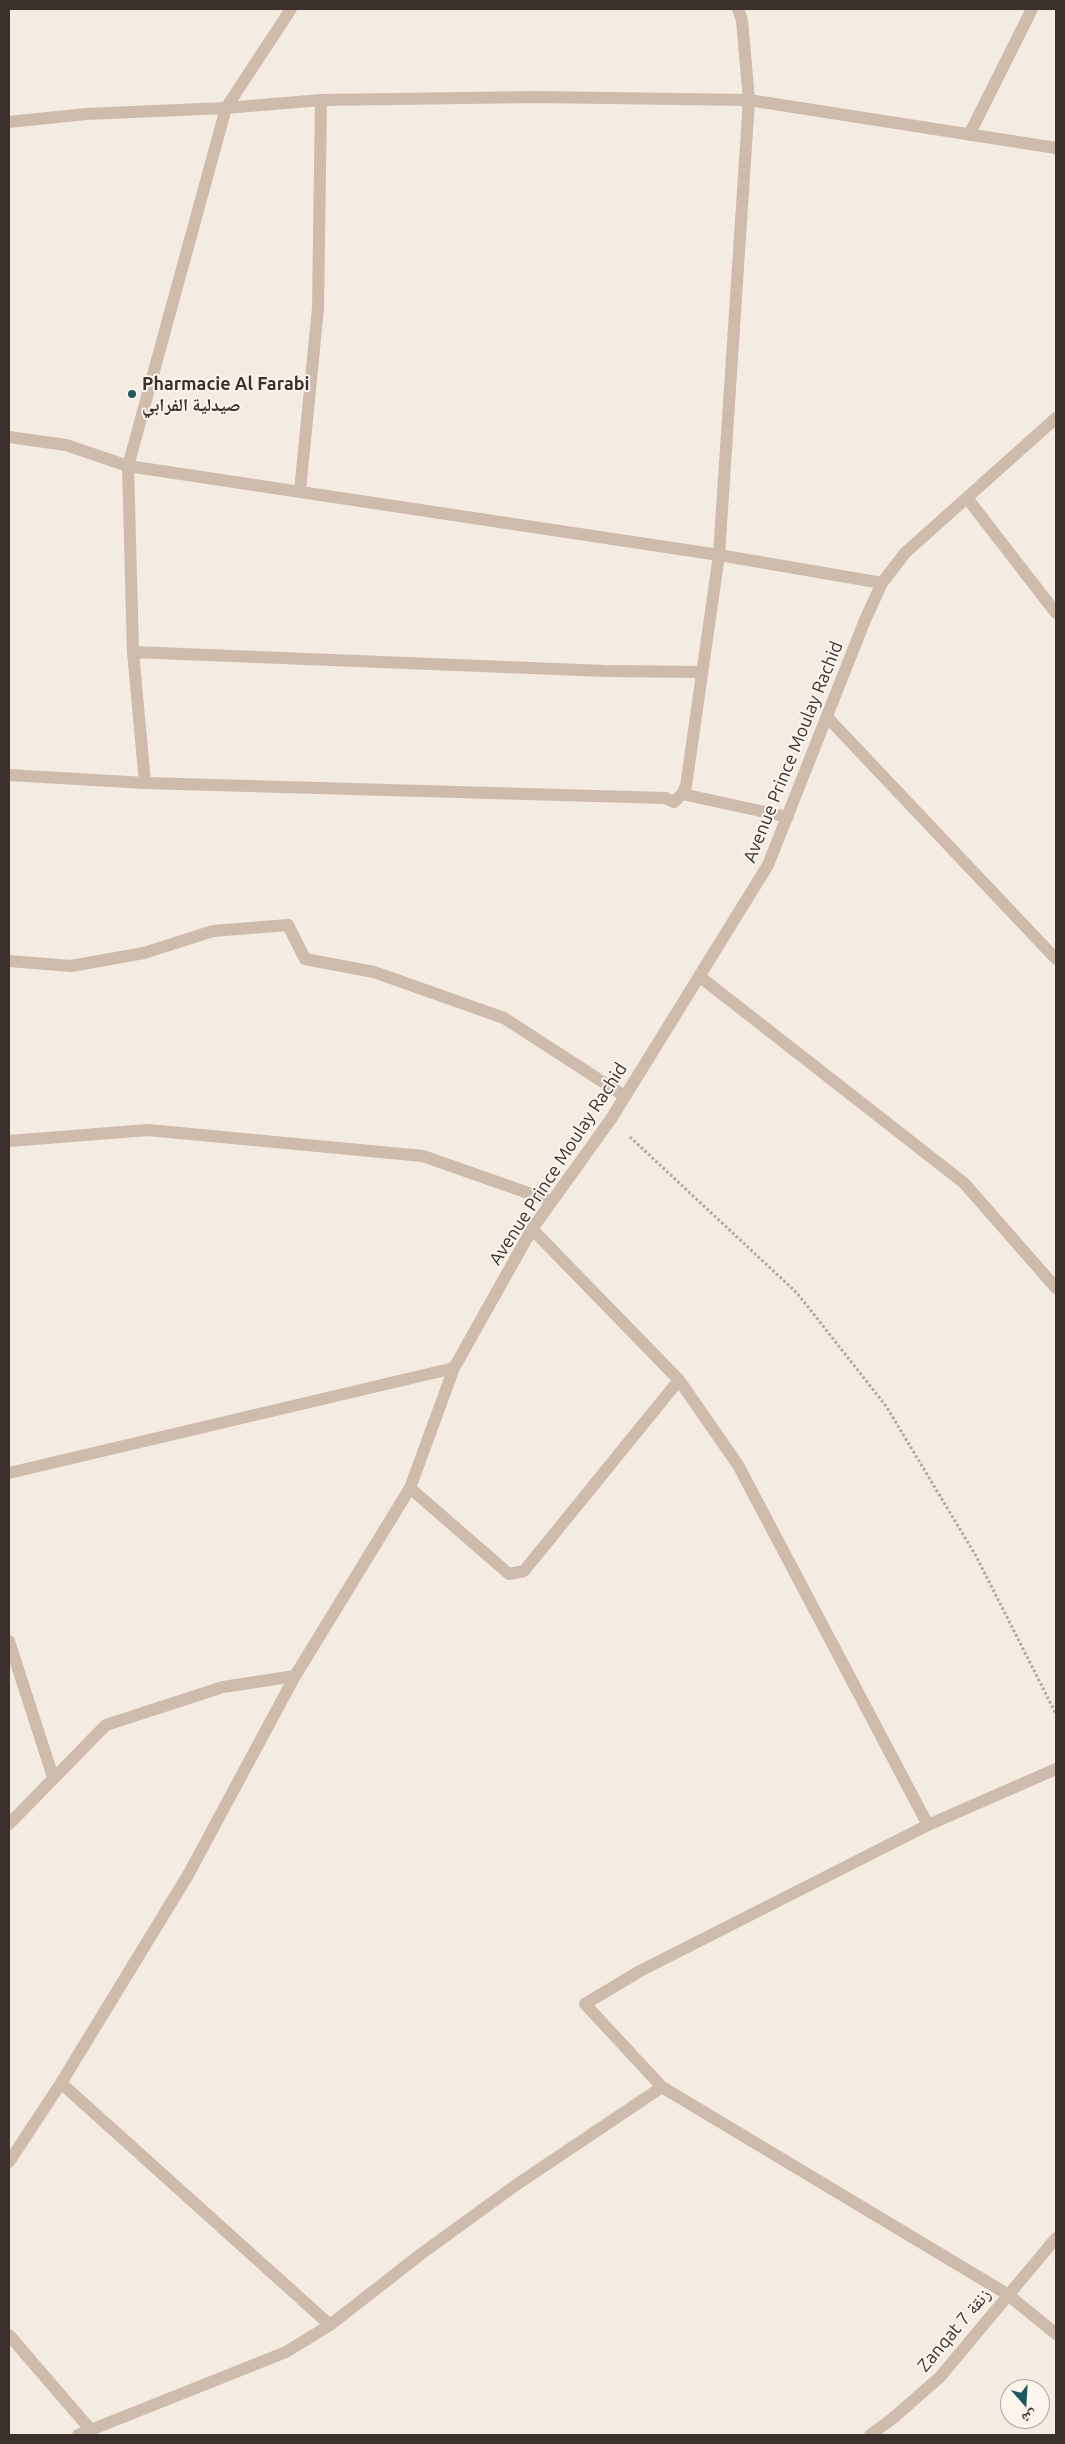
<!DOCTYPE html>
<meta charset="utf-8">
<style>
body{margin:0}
#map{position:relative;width:1065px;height:2444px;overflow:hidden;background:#f4ebe1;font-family:Ubuntu,"Noto Naskh Arabic",sans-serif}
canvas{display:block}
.frame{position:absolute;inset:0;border:10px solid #3b302b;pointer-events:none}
.north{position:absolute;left:1000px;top:2379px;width:50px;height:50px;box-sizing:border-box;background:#fbf5ee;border:1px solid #aea6a0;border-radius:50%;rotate:161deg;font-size:14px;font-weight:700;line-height:20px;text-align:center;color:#3b302b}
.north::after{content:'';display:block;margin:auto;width:18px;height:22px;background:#1f5a5e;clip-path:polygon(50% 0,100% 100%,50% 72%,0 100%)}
</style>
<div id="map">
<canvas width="1065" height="2444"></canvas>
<div class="frame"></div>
<div class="north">ش</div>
</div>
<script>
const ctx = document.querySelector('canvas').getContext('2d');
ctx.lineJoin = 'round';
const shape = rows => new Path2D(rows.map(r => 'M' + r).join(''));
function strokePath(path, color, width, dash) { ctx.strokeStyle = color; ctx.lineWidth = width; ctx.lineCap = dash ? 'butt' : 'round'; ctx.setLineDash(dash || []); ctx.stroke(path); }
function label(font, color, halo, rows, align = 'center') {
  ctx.font = font + ' Ubuntu,"Noto Naskh Arabic",sans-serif'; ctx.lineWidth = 4; ctx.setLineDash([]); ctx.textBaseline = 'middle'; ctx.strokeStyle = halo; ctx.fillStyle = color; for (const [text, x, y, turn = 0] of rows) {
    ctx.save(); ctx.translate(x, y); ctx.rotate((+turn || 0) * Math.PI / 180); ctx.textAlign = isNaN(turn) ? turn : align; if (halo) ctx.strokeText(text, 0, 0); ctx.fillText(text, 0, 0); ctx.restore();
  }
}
const path = shape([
 [630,1137,797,1293,886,1406,976,1556,1056,1714]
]);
const pedestrian = shape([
 [682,794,788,817],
 [665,798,674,802,682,794,686,786,719,555],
 [9,961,71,966,144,953,213,931,288,925,305,959,374,972,504,1018,623,1095],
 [9,1141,148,1130,423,1156,551,1201]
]);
const minor = shape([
 [9,122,86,114,226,108,321,100,536,97,749,100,1056,148],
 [969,135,1032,9],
 [9,437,66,445,128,466,719,555,882,583],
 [300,491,318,308,321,100],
 [967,498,1056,613],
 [719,555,749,100,742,20,738,9],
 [133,652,605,671,702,672],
 [827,717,1056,959],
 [9,775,145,783,665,798],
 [145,783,133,652,128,466,226,108,291,9],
 [699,976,964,1183,1056,1288],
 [532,1229,679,1380,738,1465,928,1825],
 [9,1473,454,1368],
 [410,1488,509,1574,524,1571,679,1380],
 [9,1641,53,1777],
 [1056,1769,928,1825,640,1971,585,2004,662,2087,1007,2294,1056,2334],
 [9,1824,106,1725,223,1687,295,1676,410,1488,454,1368,532,1229,611,1119,768,865,865,620,882,583,905,553,1056,418],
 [61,2083,330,2325],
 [9,2162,61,2083,188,1875,295,1676],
 [9,2335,90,2429],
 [78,2435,286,2352,330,2325,421,2254,516,2185,662,2087],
 [870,2435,892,2419,940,2377,1056,2238]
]);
const markers = [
 [132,394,5,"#1f5a5e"]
];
const poiNames = [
 ["Pharmacie Al Farabi",142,384],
 ["صيدلية الفرابي",142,405]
];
const streetNames = [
 ["Avenue Prince Moulay Rachid",793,752,-68],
 ["Avenue Prince Moulay Rachid",558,1164,-57],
 ["Zanqat 7 زنقة",954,2330,-50]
];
strokePath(path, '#b9a596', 3, [2.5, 2.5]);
strokePath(pedestrian, '#cdbbac', 12);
strokePath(minor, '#cdbbac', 12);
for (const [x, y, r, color] of markers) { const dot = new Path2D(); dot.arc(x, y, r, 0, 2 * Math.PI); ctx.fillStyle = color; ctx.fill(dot); strokePath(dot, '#fbf5ee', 2); }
label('bold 18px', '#3b302b', '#fbf5ee', poiNames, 'left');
label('18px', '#3b302b', '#fbf5ee', streetNames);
</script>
